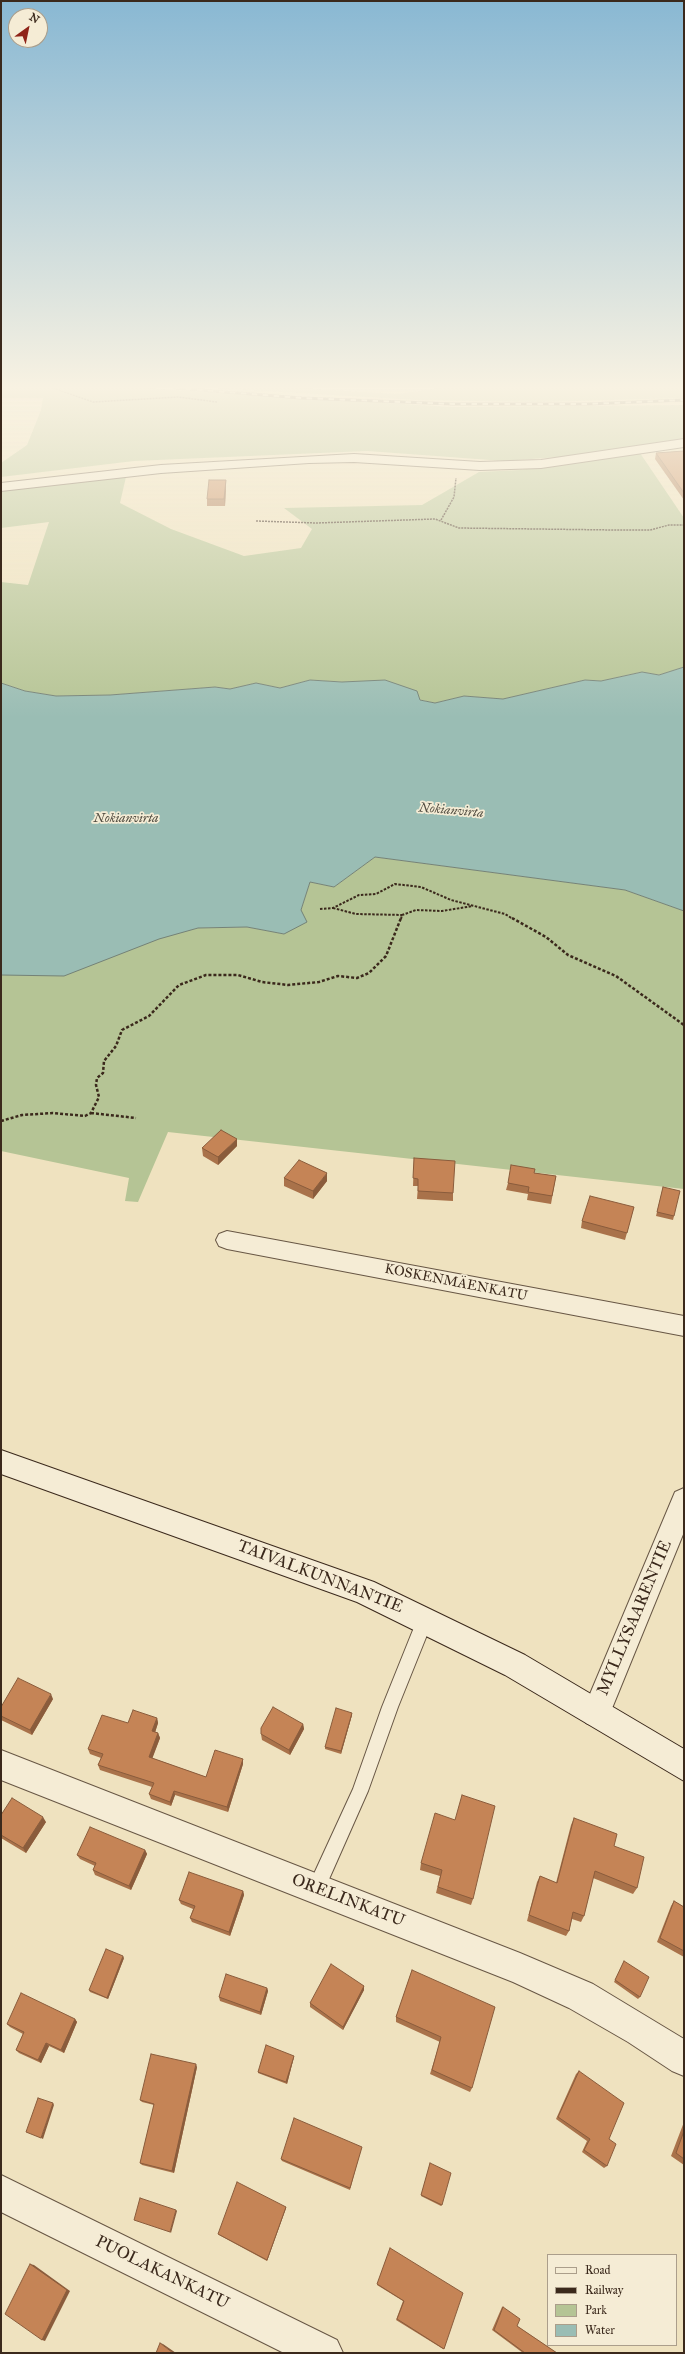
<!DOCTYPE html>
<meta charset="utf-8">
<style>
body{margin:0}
#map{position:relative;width:685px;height:2354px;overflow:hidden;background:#efe2bf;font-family:"IM FELL Great Primer",serif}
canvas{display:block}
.frame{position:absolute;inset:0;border:2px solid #3b291c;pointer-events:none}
.legend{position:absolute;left:547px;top:2254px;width:130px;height:92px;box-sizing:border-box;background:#f5ecd5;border:1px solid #ab9e8b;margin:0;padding:5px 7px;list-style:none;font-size:12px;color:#3b291c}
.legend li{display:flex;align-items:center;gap:8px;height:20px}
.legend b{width:20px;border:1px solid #ab9e8b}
.north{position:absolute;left:8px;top:8px;width:40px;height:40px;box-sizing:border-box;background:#f5ecd5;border:1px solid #ab9e8b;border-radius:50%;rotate:33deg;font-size:11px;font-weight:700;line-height:16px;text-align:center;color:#3b291c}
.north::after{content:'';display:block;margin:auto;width:14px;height:18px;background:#8f2418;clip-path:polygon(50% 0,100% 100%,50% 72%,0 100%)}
</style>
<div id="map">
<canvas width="685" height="2354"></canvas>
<div class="frame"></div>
<ul class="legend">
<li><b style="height:5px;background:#f5ecd5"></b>Road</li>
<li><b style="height:5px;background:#3b291c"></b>Railway</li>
<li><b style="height:11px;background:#b5c495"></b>Park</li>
<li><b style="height:11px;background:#9abdb4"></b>Water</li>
</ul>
<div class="north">N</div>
</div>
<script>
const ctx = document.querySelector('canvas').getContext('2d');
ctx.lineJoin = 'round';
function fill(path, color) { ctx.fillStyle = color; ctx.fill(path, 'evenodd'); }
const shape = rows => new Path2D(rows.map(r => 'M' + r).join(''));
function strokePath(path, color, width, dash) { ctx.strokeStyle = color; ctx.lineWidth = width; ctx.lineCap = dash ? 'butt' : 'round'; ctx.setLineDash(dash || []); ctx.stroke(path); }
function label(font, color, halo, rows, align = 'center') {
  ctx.font = font + ' "IM FELL Great Primer",serif'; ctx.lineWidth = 3.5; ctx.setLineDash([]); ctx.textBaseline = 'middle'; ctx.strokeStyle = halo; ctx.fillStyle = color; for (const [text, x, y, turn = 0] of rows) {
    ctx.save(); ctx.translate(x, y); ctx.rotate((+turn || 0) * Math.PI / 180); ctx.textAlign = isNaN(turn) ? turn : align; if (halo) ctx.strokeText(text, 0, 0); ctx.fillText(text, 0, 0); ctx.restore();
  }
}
const green = shape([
 [1,388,143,388,452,407,684,405,684,440,574,456,504,461,367,451,134,461,1,477,1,463,27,445,41,410,43,398,1,398],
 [215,388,299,388,398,394,440,388,684,388,684,398,540,402,416,400],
 [640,453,684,518,684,667,659,675,641,672,601,681,585,680,503,699,464,696,435,703,342,682,310,680,280,688,256,683,230,689,215,687,110,695,56,696,25,691,1,683,1,582,28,585,49,522,1,528,1,490,126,477,120,503,171,529,244,556,301,548,312,529,284,508,422,505,479,472,519,470],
 [375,857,625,890,684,911,684,1189,168,1132,138,1202,125,1201,129,1178,1,1151,1,975,198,928,247,927,284,934,301,910,310,882,334,887]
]);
const water = shape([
 [684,667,684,911,625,890,375,857,334,887,310,882,301,910,307,922,284,934,247,927,198,928,159,939,64,976,1,975,1,683,25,691,56,696,110,695,215,687,230,689,256,683,280,688,310,680,342,682,385,680,417,691,420,700,435,703,464,696,503,699,585,680,601,681,642,672,659,675,684,667]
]);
const pathFar2 = shape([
 [53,388,93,402,178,397,217,402],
 [441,520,454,497,456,478],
 [256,521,316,523,435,519,459,528,614,530,650,530,669,525,684,525]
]);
const pathFar1 = shape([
 [333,908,356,914,402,915],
 [320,909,333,908,359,895,376,894,395,884,421,887,451,900,505,914,513,919],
 [401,919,402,915,416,910,442,911,473,906]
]);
const path = shape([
 [512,918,546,937,568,955,616,976,684,1025],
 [91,1113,136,1118],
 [1,1121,22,1115,53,1113,85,1116,91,1113,99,1097,96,1085,97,1078,103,1073,104,1061,116,1046,122,1030,149,1016,179,985,206,975,238,975,262,982,288,985,319,982,338,976,357,978,369,973,386,956,401,918]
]);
const lane = shape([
 [425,1613,430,1615,433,1620,398,1707,368,1791,322,1895,316,1898,310,1895,307,1889,353,1789,382,1707,417,1620,420,1615,425,1613]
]);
const street = shape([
 [684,439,684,447,541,468,480,470,354,462,309,463,161,473,1,491,1,483,161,465,354,454,480,462,541,460,684,439],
 [227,1231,684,1316,684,1336,227,1249,219,1246,216,1240,219,1234,227,1231],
 [684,1488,684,1532,606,1723,596,1727,586,1723,582,1713,675,1492,684,1488],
 [1,1750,520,1953,593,1984,684,2039,684,2076,672,2071,628,2042,569,2008,513,1982,1,1780,1,1750],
 [1,2175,337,2340,343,2353,284,2353,1,2212,1,2175]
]);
const secondary = shape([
 [1,1450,374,1582,525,1655,684,1749,684,1781,505,1675,357,1602,1,1474,1,1450]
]);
const rail = shape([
 [175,388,302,398,453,404,588,404,684,400]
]);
const wall = shape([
 [684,451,684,500,655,459,656,453],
 [226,480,226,487,225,506,207,506,207,499],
 [237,1146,218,1165,203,1156,202,1148],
 [414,1158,453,1193,453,1201,417,1199,418,1186,413,1186],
 [534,1173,556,1176,551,1204,527,1200,528,1194,506,1190,508,1183],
 [284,1178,327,1181,313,1199,284,1186],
 [663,1187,674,1216,673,1220,656,1216],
 [634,1207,625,1240,581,1228,582,1221],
 [53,1699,32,1735,1,1720,1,1707],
 [352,1713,352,1715,341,1754,325,1749,325,1747],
 [157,1718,158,1723,155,1732,158,1733,160,1738,152,1758,206,1777,243,1759,243,1764,228,1812,175,1795,171,1806,151,1799,149,1794,152,1787,100,1770,98,1765,101,1758,90,1754,88,1749,128,1723],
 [303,1724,304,1729,290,1755,262,1740,261,1734],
 [1,1815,46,1822,26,1853,1,1838],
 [574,1818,614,1846,637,1888,633,1894,593,1878,584,1916,581,1922,572,1919,569,1931,566,1936,527,1921,537,1882,540,1876,556,1883,571,1825],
 [455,1820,473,1899,471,1905,436,1893,440,1876,420,1870,421,1863],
 [145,1850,147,1854,131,1890,95,1875,93,1870,95,1866,80,1859,77,1855],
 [243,1891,244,1895,230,1936,192,1922,190,1918,193,1909,181,1904,179,1900],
 [674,1901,684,1907,684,1957,657,1942,671,1906],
 [124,1958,108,1999,90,1992,89,1990],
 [624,1961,640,1997,638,1999,614,1982],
 [412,1970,472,2088,470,2092,430,2074,440,2042,396,2022,396,2017],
 [364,1986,364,1990,343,2030,310,2007,310,2003],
 [267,1988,268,1991,261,2015,220,2001,219,1997],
 [75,2019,77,2022,64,2053,49,2046,41,2063,19,2053,16,2050,23,2034,10,2027,7,2024],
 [294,2056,294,2057,287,2084,258,2073,258,2072],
 [197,2067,174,2173,142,2165,140,2163,154,2105,142,2102,140,2100],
 [579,2071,609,2139,607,2166,604,2168,582,2152,587,2141,556,2119,576,2074],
 [684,2122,684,2165,671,2156],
 [361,2149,350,2190,282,2161,281,2159],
 [430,2163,442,2205,441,2206,421,2196],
 [286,2207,286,2208,267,2261,219,2235,218,2234],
 [390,2248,444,2349,443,2349,396,2320,403,2301,377,2285],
 [502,2307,503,2307,517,2326,557,2353,523,2353,492,2330]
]);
const shadedWall = shape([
 [226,480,226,487,225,506,224,499],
 [237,1139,237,1146,218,1165,218,1157],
 [327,1173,327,1181,313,1199,313,1191],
 [51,1694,53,1699,32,1735,30,1730],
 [352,1713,352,1715,341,1754,341,1751],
 [157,1718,158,1723,154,1736,152,1731],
 [303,1724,304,1729,290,1755,289,1750],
 [158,1733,160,1738,151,1762,149,1757],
 [243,1759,243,1764,228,1812,227,1807],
 [174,1791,175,1795,171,1806,170,1802],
 [43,1817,46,1822,26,1853,23,1848],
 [145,1850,147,1854,131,1890,129,1886],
 [243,1891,244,1895,230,1936,229,1932],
 [123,1956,124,1958,108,1999,107,1998],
 [364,1986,364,1990,343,2030,343,2027],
 [267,1988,268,1991,261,2015,260,2012],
 [75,2019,77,2022,64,2053,61,2050],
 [46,2043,49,2046,41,2063,38,2060],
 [294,2056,294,2057,287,2084,286,2082],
 [196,2064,197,2067,174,2173,172,2171],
 [53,2103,54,2105,43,2139,41,2138],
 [286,2207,286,2208,267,2261,267,2260],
 [176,2210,177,2211,171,2233,170,2232],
 [30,2264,34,2265,70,2291,45,2341,42,2340],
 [160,2343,163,2344,176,2353,173,2353]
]);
const building = shape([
 [684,451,684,493,656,453,684,451],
 [209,480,226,480,224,499,207,499,209,480],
 [221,1130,237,1139,218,1157,202,1148,221,1130],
 [414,1158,455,1161,453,1193,418,1191,418,1179,413,1178,414,1158],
 [299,1160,327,1173,313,1191,284,1178,299,1160],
 [511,1165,535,1169,534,1173,556,1176,552,1196,528,1192,529,1187,508,1183,511,1165],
 [663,1187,680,1191,674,1216,657,1212,663,1187],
 [590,1196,634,1207,627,1233,582,1221,590,1196],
 [18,1678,51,1694,30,1730,1,1716,1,1707,18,1678],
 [273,1707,303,1724,289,1750,261,1734,261,1728,273,1707],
 [336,1708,352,1713,341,1751,325,1747,336,1708],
 [133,1710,157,1718,152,1731,158,1733,149,1757,206,1777,215,1750,243,1759,227,1807,174,1791,170,1802,149,1794,154,1783,98,1765,103,1754,88,1749,102,1715,128,1723,133,1710],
 [462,1795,495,1806,473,1899,438,1887,442,1870,421,1863,435,1813,455,1820,462,1795],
 [12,1798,43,1817,23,1848,1,1835,1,1815,12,1798],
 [574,1818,617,1834,614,1846,644,1857,637,1888,595,1871,584,1916,573,1912,569,1931,529,1915,540,1876,557,1883,574,1818],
 [90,1827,145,1850,129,1886,93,1870,96,1863,77,1855,90,1827],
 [189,1872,243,1891,229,1932,190,1918,195,1906,179,1900,189,1872],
 [674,1901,684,1907,684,1951,660,1938,674,1901],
 [106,1949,123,1956,107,1998,89,1990,106,1949],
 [624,1961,649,1977,640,1997,615,1980,624,1961],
 [331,1964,364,1986,343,2027,310,2003,331,1964],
 [412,1970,495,2007,472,2088,432,2070,441,2037,396,2017,412,1970],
 [226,1974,267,1988,260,2012,219,1997,226,1974],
 [21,1993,75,2019,61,2050,46,2043,38,2060,16,2050,24,2032,7,2024,21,1993],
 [266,2045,294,2056,286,2082,258,2072,266,2045],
 [151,2054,196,2064,172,2171,140,2163,154,2104,140,2100,151,2054],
 [579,2071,624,2103,609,2139,616,2144,607,2166,584,2150,590,2139,558,2117,579,2071],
 [38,2098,53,2103,41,2138,26,2132,38,2098],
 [294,2118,362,2147,350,2188,281,2159,294,2118],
 [684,2131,684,2159,676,2153,684,2131],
 [430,2163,451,2173,442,2205,421,2195,430,2163],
 [237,2182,286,2207,267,2260,218,2234,237,2182],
 [140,2198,176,2210,170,2232,134,2220,140,2198],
 [390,2248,463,2293,444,2349,397,2319,404,2301,377,2284,390,2248],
 [30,2264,67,2290,42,2340,5,2314,30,2264],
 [503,2307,520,2319,517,2326,557,2353,525,2353,494,2330,503,2307],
 [160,2343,173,2353,156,2353,160,2343]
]);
const farWaternames = [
 ["Nokianvirta",451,811,5],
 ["Nokianvirta",126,819]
];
const streetNames = [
 ["KOSKENMÄENKATU",456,1283,11]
];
const nearStreetnames = [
 ["TAIVALKUNNANTIE",320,1577,21],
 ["MYLLYSAARENTIE",635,1618,-67],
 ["ORELINKATU",348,1901,21],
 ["PUOLAKANKATU",162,2273,26]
];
fill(green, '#b5c495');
fill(water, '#9abdb4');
strokePath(water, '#748277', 1);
strokePath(lane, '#685745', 2);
strokePath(street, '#685745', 2);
strokePath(secondary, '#3b291c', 2);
strokePath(pathFar2, '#3b291c', 1.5, [2, 1]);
strokePath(pathFar1, '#3b291c', 2, [2.5, 1.5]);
strokePath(path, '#3b291c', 2.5, [3, 2]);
fill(lane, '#f5ecd5');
fill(street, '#f5ecd5');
fill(secondary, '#f5ecd5');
strokePath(rail, '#3b291c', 3);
strokePath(rail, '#f5ecd5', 2, [5.5]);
fill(wall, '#a9724a');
fill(shadedWall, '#8a5c3c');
fill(building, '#c58456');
strokePath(building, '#8a5c3c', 1);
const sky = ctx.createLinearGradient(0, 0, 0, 718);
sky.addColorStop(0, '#89b8d3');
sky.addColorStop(0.54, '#f8f2e2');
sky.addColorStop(1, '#f8f2e200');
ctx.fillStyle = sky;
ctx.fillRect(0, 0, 685, 718);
label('italic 13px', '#534e42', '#f5ecd5', farWaternames);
label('14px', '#3b291c', '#f5ecd5', streetNames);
label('17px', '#3b291c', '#f5ecd5', nearStreetnames);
</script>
